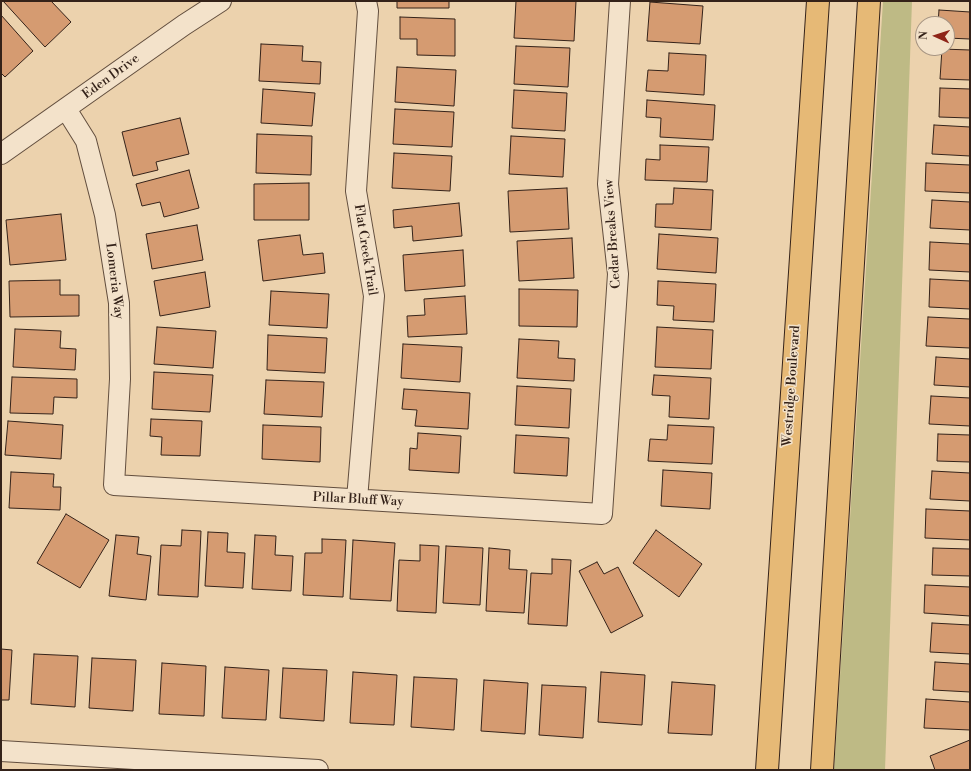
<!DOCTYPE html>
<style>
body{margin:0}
#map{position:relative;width:971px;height:771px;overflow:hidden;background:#ecd2ad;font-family:"Libre Bodoni",serif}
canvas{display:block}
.frame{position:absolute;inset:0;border:2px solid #342219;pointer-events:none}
.north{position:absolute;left:915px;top:16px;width:40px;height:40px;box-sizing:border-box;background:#f3e2ca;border:1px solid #a79583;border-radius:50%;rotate:273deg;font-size:11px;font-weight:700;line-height:16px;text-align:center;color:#342219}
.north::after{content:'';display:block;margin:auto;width:14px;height:18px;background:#8f2418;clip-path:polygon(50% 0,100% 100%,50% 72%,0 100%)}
</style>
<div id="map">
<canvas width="971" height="771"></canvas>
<div class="frame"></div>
<div class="north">N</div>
</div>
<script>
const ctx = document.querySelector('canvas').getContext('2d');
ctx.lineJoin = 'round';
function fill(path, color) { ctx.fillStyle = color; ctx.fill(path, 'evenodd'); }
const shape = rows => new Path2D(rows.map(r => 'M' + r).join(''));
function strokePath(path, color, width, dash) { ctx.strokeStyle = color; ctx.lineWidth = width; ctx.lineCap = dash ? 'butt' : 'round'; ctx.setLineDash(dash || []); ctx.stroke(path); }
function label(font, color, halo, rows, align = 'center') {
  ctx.font = font + ' "Libre Bodoni",serif'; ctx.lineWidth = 3; ctx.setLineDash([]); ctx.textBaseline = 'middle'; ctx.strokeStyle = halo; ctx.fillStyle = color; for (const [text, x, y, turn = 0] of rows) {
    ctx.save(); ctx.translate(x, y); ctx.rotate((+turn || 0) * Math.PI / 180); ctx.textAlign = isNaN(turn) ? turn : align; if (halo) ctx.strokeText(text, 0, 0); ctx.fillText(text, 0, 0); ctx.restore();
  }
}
const green = shape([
 [883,1,912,1,885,770,834,770]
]);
const building = shape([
 [3,1,51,1,71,22,45,47,3,1],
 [397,1,449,1,449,8,397,8,397,1],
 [516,1,576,1,574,41,514,38,516,1],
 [650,2,703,6,700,44,647,41,650,2],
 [939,10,970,12,970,39,947,38,947,24,938,24,939,10],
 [1,15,33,51,5,77,1,73,1,15],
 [400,17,455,19,455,56,417,55,417,39,400,39,400,17],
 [261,44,303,46,302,61,321,62,320,84,259,81,261,44],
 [516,46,570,48,568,87,514,84,516,46],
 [942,49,970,50,970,80,940,79,942,49],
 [669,53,706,55,704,95,646,91,648,70,668,71,669,53],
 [397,67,456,70,454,106,395,102,397,67],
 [940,88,970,89,970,118,939,117,940,88],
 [263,89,315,93,312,126,261,123,263,89],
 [514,90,567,93,565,131,512,128,514,90],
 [647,100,715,105,713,140,660,137,661,118,646,117,647,100],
 [395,109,454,112,452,147,393,144,395,109],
 [180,118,189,154,156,162,158,170,133,176,122,132,180,118],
 [934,125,970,127,970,156,932,154,934,125],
 [257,134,312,136,311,175,256,173,257,134],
 [511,136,565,139,563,177,509,174,511,136],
 [660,145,709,147,707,182,645,180,646,159,660,160,660,145],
 [394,153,452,156,450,191,392,188,394,153],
 [926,163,970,165,970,193,925,191,926,163],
 [189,170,199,208,164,217,160,202,142,206,136,184,189,170],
 [309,183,309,220,254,220,254,184,309,183],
 [567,188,569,229,510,232,508,191,567,188],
 [674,188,713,190,711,230,655,227,656,204,673,204,674,188],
 [932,200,970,202,970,230,930,228,932,200],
 [459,203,462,236,413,241,412,226,394,228,393,210,459,203],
 [61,214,66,260,10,265,6,220,61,214],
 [197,225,203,260,152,269,146,234,197,225],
 [659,234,718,238,716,273,657,269,659,234],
 [300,235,303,255,323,253,325,273,263,281,258,240,300,235],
 [572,238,574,278,519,281,517,241,572,238],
 [930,242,970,244,970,272,929,270,930,242],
 [463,250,465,286,405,291,403,255,463,250],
 [205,272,210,307,160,316,154,281,205,272],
 [930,279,970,281,970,309,929,307,930,279],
 [60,280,60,295,79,295,79,316,10,317,9,281,60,280],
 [658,281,716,284,714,322,673,320,674,306,657,305,658,281],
 [519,289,578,290,577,327,519,326,519,289],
 [271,291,329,294,327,328,269,325,271,291],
 [465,296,467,334,408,337,407,316,425,315,424,299,465,296],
 [928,317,970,319,970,348,926,346,928,317],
 [157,327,216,331,213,368,154,364,157,327],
 [657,327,713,330,711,369,655,367,657,327],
 [15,329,61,331,60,348,76,349,75,370,13,367,15,329],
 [268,335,327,338,325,373,267,370,268,335],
 [519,339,559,341,558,358,575,359,574,381,517,378,519,339],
 [403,344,462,347,460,382,401,378,403,344],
 [936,357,970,359,970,387,934,385,936,357],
 [154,372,213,375,210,412,152,409,154,372],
 [654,375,711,378,709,419,669,417,670,396,652,395,654,375],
 [12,377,77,379,77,398,54,397,53,414,10,413,12,377],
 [266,380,324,382,322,417,264,414,266,380],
 [517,386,571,389,569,428,515,425,517,386],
 [404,389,470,393,468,429,415,426,417,410,402,409,404,389],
 [931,396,970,398,970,426,929,424,931,396],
 [151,419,202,421,200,456,161,455,162,437,150,436,151,419],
 [8,421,63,425,61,459,5,455,8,421],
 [263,425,321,427,320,462,262,459,263,425],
 [668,425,714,427,712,464,648,461,650,439,667,440,668,425],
 [418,433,461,436,459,473,409,470,410,448,417,449,418,433],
 [938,434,970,435,970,462,937,461,938,434],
 [516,435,569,438,567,476,514,473,516,435],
 [663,470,712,473,710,509,661,506,663,470],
 [932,471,970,473,970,501,930,499,932,471],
 [11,472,54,474,53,487,61,487,60,510,9,508,11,472],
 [926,509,970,511,970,540,925,538,926,509],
 [66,514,109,540,80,588,37,563,66,514],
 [182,530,201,531,198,597,158,595,161,545,181,546,182,530],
 [656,530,702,564,679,597,633,563,656,530],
 [208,532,228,533,227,552,245,553,243,588,205,586,208,532],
 [116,535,139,537,137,554,151,556,146,600,109,596,116,535],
 [255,535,276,536,275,555,293,556,291,591,252,589,255,535],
 [322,539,346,540,343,597,303,595,305,553,322,553,322,539],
 [353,540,395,543,391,601,350,599,353,540],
 [420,545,439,546,436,613,397,611,399,560,420,561,420,545],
 [446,546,483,548,480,605,443,603,446,546],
 [489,548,510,550,509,569,527,570,524,613,486,611,489,548],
 [933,548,970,549,970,576,932,575,933,548],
 [552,559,571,560,567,626,528,624,531,573,552,574,552,559],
 [597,562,604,574,618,567,643,616,611,633,579,571,597,562],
 [925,585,970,587,970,616,924,613,925,585],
 [932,623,970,625,970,654,930,652,932,623],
 [1,649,12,650,9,700,1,700,1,649],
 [34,654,78,656,75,707,31,704,34,654],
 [92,658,136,660,133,711,89,708,92,658],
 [935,662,970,664,970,692,933,690,935,662],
 [162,663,206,666,204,716,159,714,162,663],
 [225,667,269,670,266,720,222,718,225,667],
 [283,668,327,670,324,721,280,718,283,668],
 [353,672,397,675,394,725,350,723,353,672],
 [601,672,645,675,642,725,598,722,601,672],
 [414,677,457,679,454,730,411,727,414,677],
 [484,680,528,683,525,734,481,731,484,680],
 [672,682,715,685,712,735,668,733,672,682],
 [542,685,586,687,583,738,539,735,542,685],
 [926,699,970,702,970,730,924,728,926,699],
 [970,740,970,770,935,770,930,756,970,740]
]);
const minor = shape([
 [66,109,86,141,105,215,119,303,120,379,114,485,602,514,618,274,608,184,620,1],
 [1,154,184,25,221,1],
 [357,499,374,296,356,191,368,11,366,1],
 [1,751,318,770]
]);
const major = shape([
 [767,770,818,1],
 [822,770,869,1]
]);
const streetNames = [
 ["Eden Drive",111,77,-36],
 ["Cedar Breaks View",613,234,-94],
 ["Flat Creek Trail",365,250,81],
 ["Lomeria Way",114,281,83],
 ["Westridge Boulevard",792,386,-86],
 ["Pillar Bluff Way",358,500,3]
];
fill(green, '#beba85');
fill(building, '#d59b71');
strokePath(building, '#342219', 1);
strokePath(minor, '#624e3e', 22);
strokePath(major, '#342219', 24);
strokePath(minor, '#f3e2ca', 20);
strokePath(major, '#e6b976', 22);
label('13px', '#342219', '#f3e2ca', streetNames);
</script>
